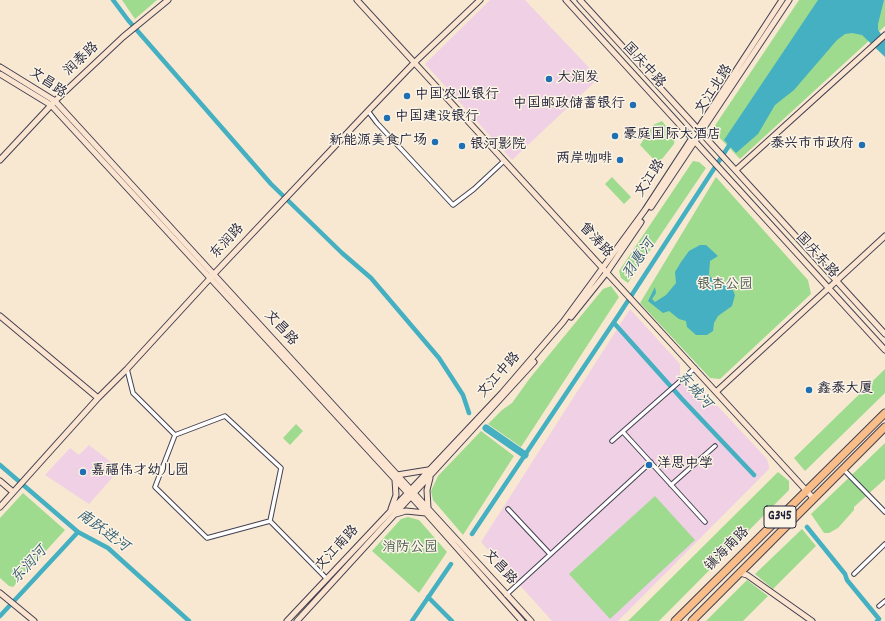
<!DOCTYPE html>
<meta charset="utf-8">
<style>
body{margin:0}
canvas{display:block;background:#f8e8d2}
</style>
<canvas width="885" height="621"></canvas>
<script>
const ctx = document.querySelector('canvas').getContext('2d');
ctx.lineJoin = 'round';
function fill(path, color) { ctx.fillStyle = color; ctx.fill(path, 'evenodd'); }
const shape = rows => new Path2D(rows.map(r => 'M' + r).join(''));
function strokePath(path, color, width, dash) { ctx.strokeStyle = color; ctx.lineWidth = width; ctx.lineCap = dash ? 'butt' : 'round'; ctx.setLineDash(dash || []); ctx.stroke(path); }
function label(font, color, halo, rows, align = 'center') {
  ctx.font = font + ' Dekko,"LXGW WenKai TC",sans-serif'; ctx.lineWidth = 3; ctx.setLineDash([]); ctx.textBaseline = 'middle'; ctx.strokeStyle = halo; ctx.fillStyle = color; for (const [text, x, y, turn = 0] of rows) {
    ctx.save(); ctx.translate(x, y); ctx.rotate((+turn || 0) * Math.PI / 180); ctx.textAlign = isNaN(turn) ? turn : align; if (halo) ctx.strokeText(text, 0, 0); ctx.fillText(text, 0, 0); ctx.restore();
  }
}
const built = shape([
 [490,0,525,0,599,78,512,160,425,64],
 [630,309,680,364,680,375,693,390,700,387,767,459,769,466,769,469,618,621,552,621,481,542],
 [89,445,120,469,89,504,45,475,70,448,79,455]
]);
const green = shape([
 [122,0,157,0,135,19],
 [799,0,885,0,885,26,740,159,712,130],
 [662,121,675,137,674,144,658,164,640,145,653,125],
 [693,161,699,162,706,168,628,283,621,278,619,271],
 [612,177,631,197,624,204,605,184],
 [716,177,808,280,811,294,720,379,710,378,640,303],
 [611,286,619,297,521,447,488,424,502,410,512,403,530,378,603,289],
 [885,369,885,393,805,471,794,458],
 [296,424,303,431,290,445,283,438],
 [481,431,514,456,463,535,433,500,431,491,438,476],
 [885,443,885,479,854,507,854,510,838,528,829,533,824,533,811,514],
 [778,472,789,481,789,490,659,621,628,621],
 [23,493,65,530,13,587,9,586,0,578,0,518],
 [655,496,695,540,610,619,569,574],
 [408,517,419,520,447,552,419,593,372,551,401,519],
 [802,529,816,546,773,589,755,574],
 [747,580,768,596,743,621,706,621]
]);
const water = shape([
 [818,0,884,0,878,24,878,30,885,39,885,57,862,35,852,33,845,34,837,40,794,90,775,105,758,134,736,153,724,140],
 [700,245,706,245,718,256,710,261,709,275,720,287,726,283,732,288,735,295,732,306,718,316,714,323,713,331,707,335,696,335,687,327,686,321,679,319,669,311,663,313,648,301,655,287,656,293,652,299,655,302,666,295,676,283,675,272,681,262,689,251]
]);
const canal = shape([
 [113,0,128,20,271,184,342,253,371,278,439,358,463,395,469,413],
 [614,323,682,399,754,475],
 [0,465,78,532,108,548,189,621],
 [807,527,845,574,847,580,879,619,877,621],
 [472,534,620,313,732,141],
 [428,597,452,621],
 [0,616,78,532],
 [412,621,451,564]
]);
const river = shape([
 [486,428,525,455]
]);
const street = shape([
 [368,111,377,123,453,205,474,189,504,161],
 [127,369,133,393,175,435,225,416,281,468,270,521,327,579],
 [623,432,705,522],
 [175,435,155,487,207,538,270,521],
 [612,441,695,368],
 [844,470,885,512],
 [671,485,715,446],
 [508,509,550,554],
 [854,574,885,544],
 [506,595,651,462],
 [879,606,885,601]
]);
const secondary = shape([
 [357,0,814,499],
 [566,0,885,350],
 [580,0,885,334],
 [0,67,55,101,531,621],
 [0,74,51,105,426,513,522,621],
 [0,160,55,101,123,37,168,0],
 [736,170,885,35],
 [651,207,789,0],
 [0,316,98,398],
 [571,317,607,272,641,222],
 [716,392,885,236],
 [397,475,428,470],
 [0,481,13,492],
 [0,507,98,398,127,369,214,274,368,111,414,63,480,0],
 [428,508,427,490,430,478],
 [391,509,396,495,395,480],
 [396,514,406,511,426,513],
 [740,573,747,575,812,621],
 [0,593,34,621],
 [287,621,502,393,563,322,645,210,782,0],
 [297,621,534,362]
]);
const highway = shape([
 [675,621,885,413],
 [692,621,885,427]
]);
const markers = [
 [549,79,4,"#1f6fb2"],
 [407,96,4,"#1f6fb2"],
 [633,105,4,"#1f6fb2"],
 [387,118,4,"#1f6fb2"],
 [615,136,4,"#1f6fb2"],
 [435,142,4,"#1f6fb2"],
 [862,145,4,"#1f6fb2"],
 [462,146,4,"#1f6fb2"],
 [620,160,4,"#1f6fb2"],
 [809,390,4,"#1f6fb2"],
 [649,465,4,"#1f6fb2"],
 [83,472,4,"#1f6fb2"]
];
const shields = [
 [780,517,32]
];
const shieldNames = [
 ["G345",780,517]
];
const streetNames = [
 ["润泰路",82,60,-43],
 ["国庆中路",643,66,48],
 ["文昌路",47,84,35],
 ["文江北路",715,90,-57],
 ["文江路",651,179,-57],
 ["曾涛路",595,241,47],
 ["东润路",228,242,-47],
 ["国庆东路",816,256,48],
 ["文昌路",280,329,48],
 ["文江中路",500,376,-48],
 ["文江南路",338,549,-47],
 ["镇海南路",728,550,-45],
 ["文昌路",499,568,48]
];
const poiNames = [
 ["大润发",557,79],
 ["中国农业银行",415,96],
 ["中国邮政储蓄银行",625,105,"right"],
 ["中国建设银行",395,118],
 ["豪庭国际大酒店",623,136],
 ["新能源美食广场",427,142,"right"],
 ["泰兴市市政府",854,145,"right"],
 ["银河影院",470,146],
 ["两岸咖啡",612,160,"right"],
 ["鑫泰大厦",817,390],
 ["洋思中学",657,465],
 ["嘉福伟才幼儿园",91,472]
];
const parkNames = [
 ["银杏公园",725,286],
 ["消防公园",410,549]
];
const waterNames = [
 ["羽惠河",640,260,-56],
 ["东城河",693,391,48],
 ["南跃进河",102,532,36],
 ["东润河",30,566,-47]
];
fill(built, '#f0d0e4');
fill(green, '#9fdb8f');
fill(water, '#44b0c1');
strokePath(canal, '#44b0c1', 4.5);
strokePath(river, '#44b0c1', 7);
strokePath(street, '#424052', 5.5);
strokePath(secondary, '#424052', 7);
strokePath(highway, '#424052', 9);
strokePath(street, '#fff', 3.5);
strokePath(secondary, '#fce5d0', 5);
strokePath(highway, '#f8bd89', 7);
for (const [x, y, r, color] of markers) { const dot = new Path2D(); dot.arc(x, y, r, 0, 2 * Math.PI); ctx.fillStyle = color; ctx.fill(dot); strokePath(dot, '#fcf5e5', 1.5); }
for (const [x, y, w] of shields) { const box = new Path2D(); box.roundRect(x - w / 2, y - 11, w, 22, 3); ctx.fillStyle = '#fcf5e5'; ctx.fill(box); strokePath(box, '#22223b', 1); }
label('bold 13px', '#22223b', null, shieldNames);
label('14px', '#22223b', '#fcf5e5', streetNames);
label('14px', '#22223b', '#fcf5e5', poiNames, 'left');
label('14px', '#485a54', '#fcf5e5', parkNames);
label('italic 15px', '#305b71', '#fcf5e5', waterNames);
</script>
